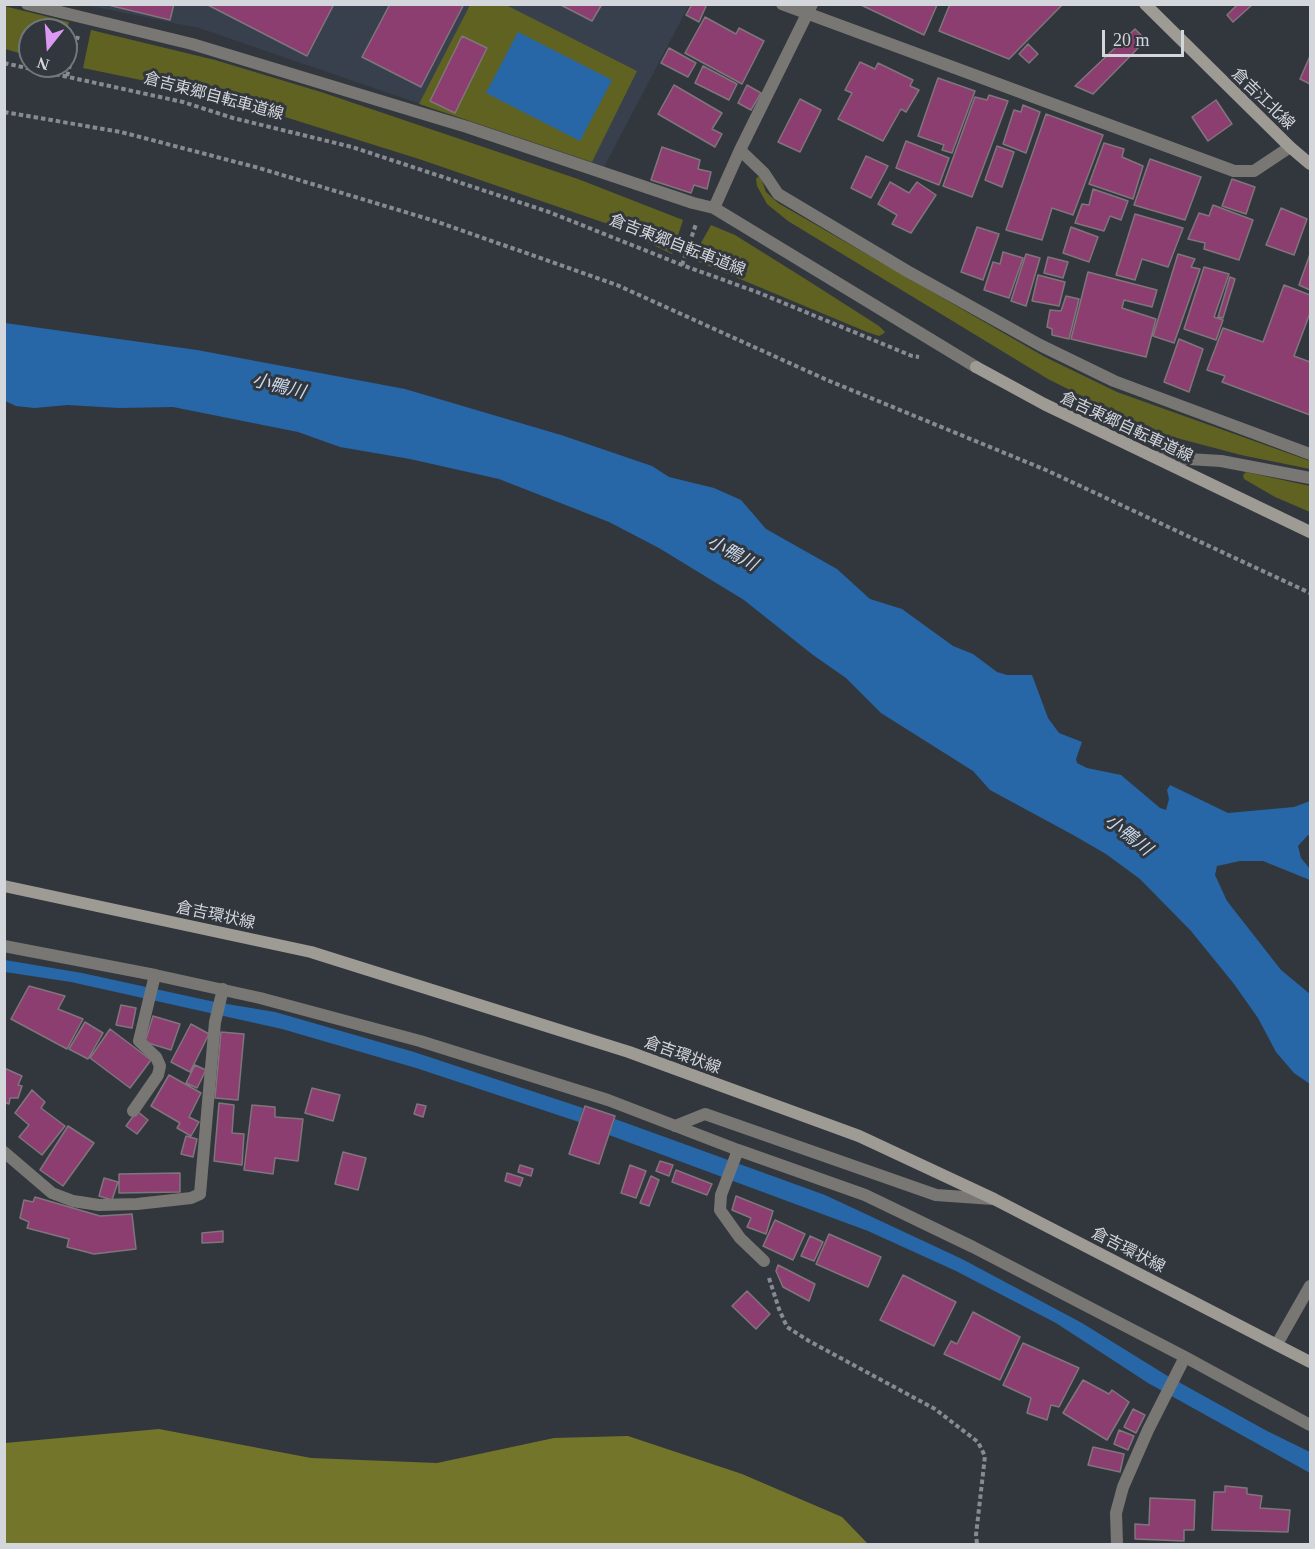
<!DOCTYPE html>
<meta charset="utf-8">
<style>
body{margin:0}
#map{position:relative;width:1315px;height:1549px;overflow:hidden;background:#32373e;font-family:Georgia,serif}
canvas{display:block}
.frame{position:absolute;inset:0;border:6px solid #d3d6db;pointer-events:none}
.north{position:absolute;left:18px;top:18px;width:60px;height:60px;box-sizing:border-box;background:#32373e;border:2px solid #72777d;border-radius:50%;rotate:197deg;font-size:16px;font-weight:700;line-height:24px;text-align:center;color:#d3d6db}
.north::after{content:'';display:block;margin:auto;width:21px;height:27px;background:#dc99f4;clip-path:polygon(50% 0,100% 100%,50% 72%,0 100%)}
.scale{position:absolute;left:1102px;top:30px;width:82px;height:27px;box-sizing:border-box;border:3px solid #d3d6db;border-top:0;padding-left:8px;font-size:18px;line-height:21px;white-space:nowrap;color:#d3d6db;-webkit-text-stroke:4px #32373e;paint-order:stroke}
</style>
<div id="map">
<canvas width="1315" height="1549"></canvas>
<div class="frame"></div>
<div class="north">N</div>
<div class="scale">20 m</div>
</div>
<script>
const ctx = document.querySelector('canvas').getContext('2d');
ctx.lineJoin = 'round';
function fill(path, color) { ctx.fillStyle = color; ctx.fill(path, 'evenodd'); }
const shape = rows => new Path2D(rows.map(r => 'M' + r).join(''));
function strokePath(path, color, width, dash) { ctx.strokeStyle = color; ctx.lineWidth = width; ctx.lineCap = dash ? 'butt' : 'round'; ctx.setLineDash(dash || []); ctx.stroke(path); }
function label(font, color, halo, rows, align = 'center') {
  ctx.font = font + ' Georgia,"Noto Sans JP",serif'; ctx.lineWidth = 6; ctx.setLineDash([]); ctx.textBaseline = 'middle'; ctx.strokeStyle = halo; ctx.fillStyle = color; for (const [text, x, y, turn = 0] of rows) {
    ctx.save(); ctx.translate(x, y); ctx.rotate((+turn || 0) * Math.PI / 180); ctx.textAlign = isNaN(turn) ? turn : align; if (halo) ctx.strokeText(text, 0, 0); ctx.fillText(text, 0, 0); ctx.restore();
  }
}
const built = shape([
 [86,5,689,5,604,167,199,28]
]);
const green = shape([
 [470,5,506,5,637,71,592,162,419,104],
 [4,6,69,22,66,33,66,30,30,30,30,56,5,49],
 [91,30,215,60,321,92,578,179,683,220,672,254,611,225,419,159,218,96,83,68],
 [760,175,766,192,778,203,1045,357,1117,392,1310,461,1310,469,1241,455,1158,433,1133,422,1048,379,788,221,767,204,757,186,756,179],
 [711,225,735,235,807,280,879,326,885,332,883,334,879,336,867,332,692,259],
 [1246,472,1310,486,1310,512,1275,497,1244,479,1243,475]
]);
const forest = shape([
 [159,1429,311,1458,437,1463,554,1438,628,1436,742,1474,842,1517,868,1544,5,1544,5,1443]
]);
const water = shape([
 [518,32,612,80,580,141,486,93],
 [5,323,197,350,405,389,561,435,652,466,669,477,714,488,741,500,766,529,837,569,870,599,902,609,953,646,973,654,997,672,1007,675,1032,675,1048,718,1059,733,1082,742,1076,759,1077,763,1087,768,1121,775,1160,808,1166,810,1169,799,1167,790,1170,785,1228,813,1294,807,1310,801,1310,836,1308,835,1298,846,1301,858,1310,869,1310,880,1263,861,1240,861,1217,866,1215,875,1227,901,1281,970,1310,994,1310,1084,1294,1073,1276,1052,1258,1018,1234,984,1191,931,1140,879,1106,854,1075,836,990,790,973,771,881,713,846,678,813,655,744,600,659,548,609,522,499,479,410,459,340,447,298,432,173,407,119,408,68,405,34,408,16,406,5,401],
 [5,960,82,973,215,1002,275,1012,414,1052,583,1108,579,1122,416,1068,282,1029,71,982,5,972],
 [615,1119,825,1195,962,1259,1082,1323,1166,1375,1267,1431,1310,1452,1310,1473,1148,1383,1056,1323,956,1271,868,1231,609,1135]
]);
const building = shape([
 [104,4,174,4,170,20,104,4],
 [206,4,334,4,307,56,206,4],
 [390,4,464,4,421,87,362,57,390,4],
 [559,4,602,4,592,21,559,4],
 [692,4,707,4,699,22,686,15,692,4],
 [859,4,936,4,937,5,924,35,859,4],
 [950,4,1063,4,1009,59,939,31,950,4],
 [1238,4,1253,4,1233,22,1227,15,1238,4],
 [705,17,736,34,739,28,764,41,742,84,685,53,705,17],
 [1135,29,1146,40,1093,94,1075,86,1135,29],
 [462,36,487,48,455,113,430,101,462,36],
 [1028,44,1038,54,1029,63,1019,54,1028,44],
 [669,48,696,63,688,77,661,63,669,48],
 [1310,56,1310,84,1300,79,1310,56],
 [860,62,875,69,878,63,913,80,910,86,919,90,906,112,901,109,883,141,838,119,852,93,845,90,860,62],
 [703,66,737,84,729,100,695,83,703,66],
 [938,78,975,91,952,153,942,150,944,145,918,136,938,78],
 [674,85,722,113,712,129,722,134,715,147,658,114,674,85],
 [747,85,761,93,751,110,738,103,747,85],
 [989,95,1008,101,972,197,943,186,975,97,987,100,989,95],
 [800,99,821,110,800,152,778,142,800,99],
 [1216,100,1232,124,1208,141,1192,117,1216,100],
 [1023,105,1040,112,1026,153,1003,144,1014,110,1021,112,1023,105],
 [1046,114,1103,135,1073,215,1052,208,1042,240,1006,230,1046,114],
 [906,141,949,158,939,185,896,168,906,141],
 [1104,143,1124,149,1122,157,1143,166,1133,199,1089,184,1104,143],
 [997,146,1014,152,1002,187,985,180,997,146],
 [662,147,700,160,698,169,711,172,707,189,694,185,691,193,651,180,662,147],
 [866,156,888,166,871,198,851,188,866,156],
 [1150,159,1201,177,1185,220,1134,205,1150,159],
 [1232,179,1255,187,1246,214,1222,206,1232,179],
 [890,182,909,193,917,182,936,195,911,233,892,224,897,215,878,204,890,182],
 [1093,189,1128,201,1121,220,1110,216,1104,231,1075,223,1082,204,1089,205,1093,189],
 [1213,205,1253,220,1239,260,1204,249,1205,243,1188,239,1199,213,1209,216,1213,205],
 [1281,208,1307,219,1294,255,1266,245,1281,208],
 [1135,214,1183,228,1168,267,1142,259,1135,280,1116,275,1135,214],
 [977,227,999,234,983,280,961,272,977,227],
 [1071,227,1098,237,1089,262,1063,253,1071,227],
 [1003,252,1023,258,1009,298,984,290,993,262,1000,264,1003,252],
 [1026,254,1040,258,1026,306,1011,301,1026,254],
 [1178,254,1195,259,1191,267,1200,269,1174,343,1153,336,1178,254],
 [1310,254,1310,290,1299,285,1310,254],
 [1048,257,1068,262,1063,278,1044,273,1048,257],
 [1204,267,1229,274,1214,317,1223,320,1216,340,1184,329,1204,267],
 [1088,272,1157,290,1152,307,1124,300,1122,308,1156,319,1146,357,1071,339,1088,272],
 [1038,275,1065,282,1059,306,1032,301,1038,275],
 [1230,277,1235,279,1223,318,1218,317,1230,277],
 [1284,285,1310,295,1310,313,1294,356,1310,362,1310,415,1222,382,1225,376,1207,370,1223,328,1263,342,1284,285],
 [1066,296,1079,299,1069,339,1052,335,1052,329,1047,327,1050,310,1061,311,1066,296],
 [1179,339,1203,349,1189,392,1164,382,1179,339],
 [29,986,65,996,58,1009,83,1019,67,1049,11,1019,29,986],
 [121,1005,136,1008,132,1028,116,1025,121,1005],
 [153,1016,180,1024,171,1050,145,1042,153,1016],
 [85,1022,103,1033,88,1059,69,1049,85,1022],
 [191,1024,209,1034,190,1072,171,1062,191,1024],
 [110,1029,151,1060,130,1088,90,1058,110,1029],
 [221,1032,244,1034,238,1100,215,1098,221,1032],
 [195,1065,206,1070,197,1088,186,1083,195,1065],
 [4,1068,22,1076,18,1085,22,1086,18,1098,10,1098,9,1104,4,1102,4,1068],
 [169,1075,201,1093,189,1117,199,1122,191,1136,177,1128,180,1123,151,1106,169,1075],
 [312,1088,340,1095,333,1121,305,1113,312,1088],
 [32,1090,45,1102,41,1108,65,1126,42,1155,19,1137,29,1125,15,1113,32,1090],
 [219,1103,234,1105,232,1133,244,1134,242,1165,214,1161,219,1103],
 [417,1104,426,1106,423,1117,414,1114,417,1104],
 [252,1105,275,1107,275,1117,303,1119,298,1161,275,1158,273,1174,244,1170,252,1105],
 [585,1106,615,1116,599,1164,569,1154,585,1106],
 [137,1111,148,1120,137,1134,126,1126,137,1111],
 [68,1126,94,1143,63,1186,40,1170,68,1126],
 [186,1136,197,1139,193,1157,181,1154,186,1136],
 [343,1152,366,1158,358,1190,335,1184,343,1152],
 [660,1161,673,1165,669,1176,656,1171,660,1161],
 [520,1165,533,1169,531,1176,518,1172,520,1165],
 [630,1165,646,1171,636,1198,621,1193,630,1165],
 [676,1170,712,1184,707,1195,672,1182,676,1170],
 [180,1173,180,1192,119,1193,119,1174,180,1173],
 [507,1173,523,1178,520,1186,505,1181,507,1173],
 [651,1176,659,1180,649,1206,640,1203,651,1176],
 [104,1178,118,1182,112,1200,99,1196,104,1178],
 [736,1196,773,1211,766,1234,747,1227,751,1218,732,1210,736,1196],
 [35,1197,100,1216,132,1214,136,1249,94,1254,67,1247,69,1239,27,1228,29,1222,20,1218,24,1200,33,1202,35,1197],
 [775,1220,805,1234,793,1260,763,1246,775,1220],
 [223,1231,223,1242,202,1243,202,1233,223,1231],
 [829,1234,881,1257,868,1287,816,1264,829,1234],
 [810,1236,823,1242,814,1261,801,1256,810,1236],
 [778,1265,815,1284,809,1301,783,1287,776,1271,778,1265],
 [903,1275,956,1302,934,1346,880,1320,903,1275],
 [747,1291,770,1314,756,1329,732,1306,747,1291],
 [973,1312,1020,1337,1000,1380,944,1354,951,1341,957,1344,973,1312],
 [1023,1343,1079,1368,1059,1407,1051,1405,1047,1420,1027,1413,1031,1398,1003,1385,1023,1343],
 [1083,1380,1109,1394,1112,1390,1129,1402,1107,1440,1063,1413,1083,1380],
 [1133,1409,1145,1415,1136,1433,1124,1427,1133,1409],
 [1119,1430,1134,1436,1128,1450,1114,1444,1119,1430],
 [1093,1447,1124,1454,1120,1472,1088,1465,1093,1447],
 [1225,1486,1247,1488,1247,1494,1262,1496,1260,1508,1290,1510,1288,1532,1212,1530,1214,1492,1225,1492,1225,1486],
 [1150,1498,1195,1500,1194,1530,1184,1530,1184,1541,1135,1539,1135,1524,1149,1525,1150,1498]
]);
const path = shape([
 [4,63,183,102,233,118,352,147,549,212,682,265,757,292,912,356,919,357],
 [67,76,78,36],
 [4,112,121,132,259,168,435,221,617,285,827,380,1046,470,1310,593],
 [682,265,696,224],
 [769,1278,779,1309,787,1327,809,1341,935,1409,978,1442,985,1456,976,1535,977,1544]
]);
const service = shape([
 [133,1111,158,1075,160,1066,156,1057,139,1041,155,975],
 [4,1152,52,1193,73,1201,99,1205,137,1204,191,1198,200,1194,215,1022,223,989]
]);
const minor = shape([
 [27,4,192,44,467,127,693,203,714,208,976,367],
 [782,4,1234,171,1254,171,1290,147],
 [740,150,764,173,778,194,907,271,1040,345,1114,381,1310,454],
 [714,208,740,150,812,4],
 [1155,457,1221,461,1310,478],
 [4,946,155,975,260,998,420,1041,608,1100,738,1150,865,1195,973,1247,1185,1357,1310,1425],
 [675,1126,705,1114,936,1195,993,1199],
 [738,1150,721,1195,720,1210,740,1238,764,1261],
 [1277,1344,1310,1286],
 [1117,1544,1116,1513,1123,1487,1148,1430,1185,1357]
]);
const secondary = shape([
 [1145,4,1290,147,1310,164],
 [976,367,1044,404,1310,532],
 [4,886,311,952,629,1052,859,1136,994,1199,1310,1362]
]);
const streetNames = [
 ["倉吉東郷自転車道線",214,95,15],
 ["倉吉江北線",1264,98,44],
 ["倉吉東郷自転車道線",678,244,21],
 ["倉吉東郷自転車道線",1127,426,25],
 ["倉吉環状線",216,914,12],
 ["倉吉環状線",683,1054,20],
 ["倉吉環状線",1129,1249,27]
];
const waterNames = [
 ["小鴨川",279,385,14],
 ["小鴨川",733,552,29],
 ["小鴨川",1129,834,38]
];
fill(built, '#38404d');
fill(green, '#5f6221');
fill(forest, '#73762a');
fill(water, '#2767a8');
fill(building, '#8c3e71');
strokePath(building, '#7f767b', 1.5);
strokePath(path, '#878b91', 4, [4.5, 3]);
strokePath(service, '#797773', 12);
strokePath(minor, '#797773', 12);
strokePath(secondary, '#9e9b95', 12);
label('16px', '#d3d6db', '#32373e', streetNames);
label('italic 18px', '#cadaec', '#32373e', waterNames);
</script>
